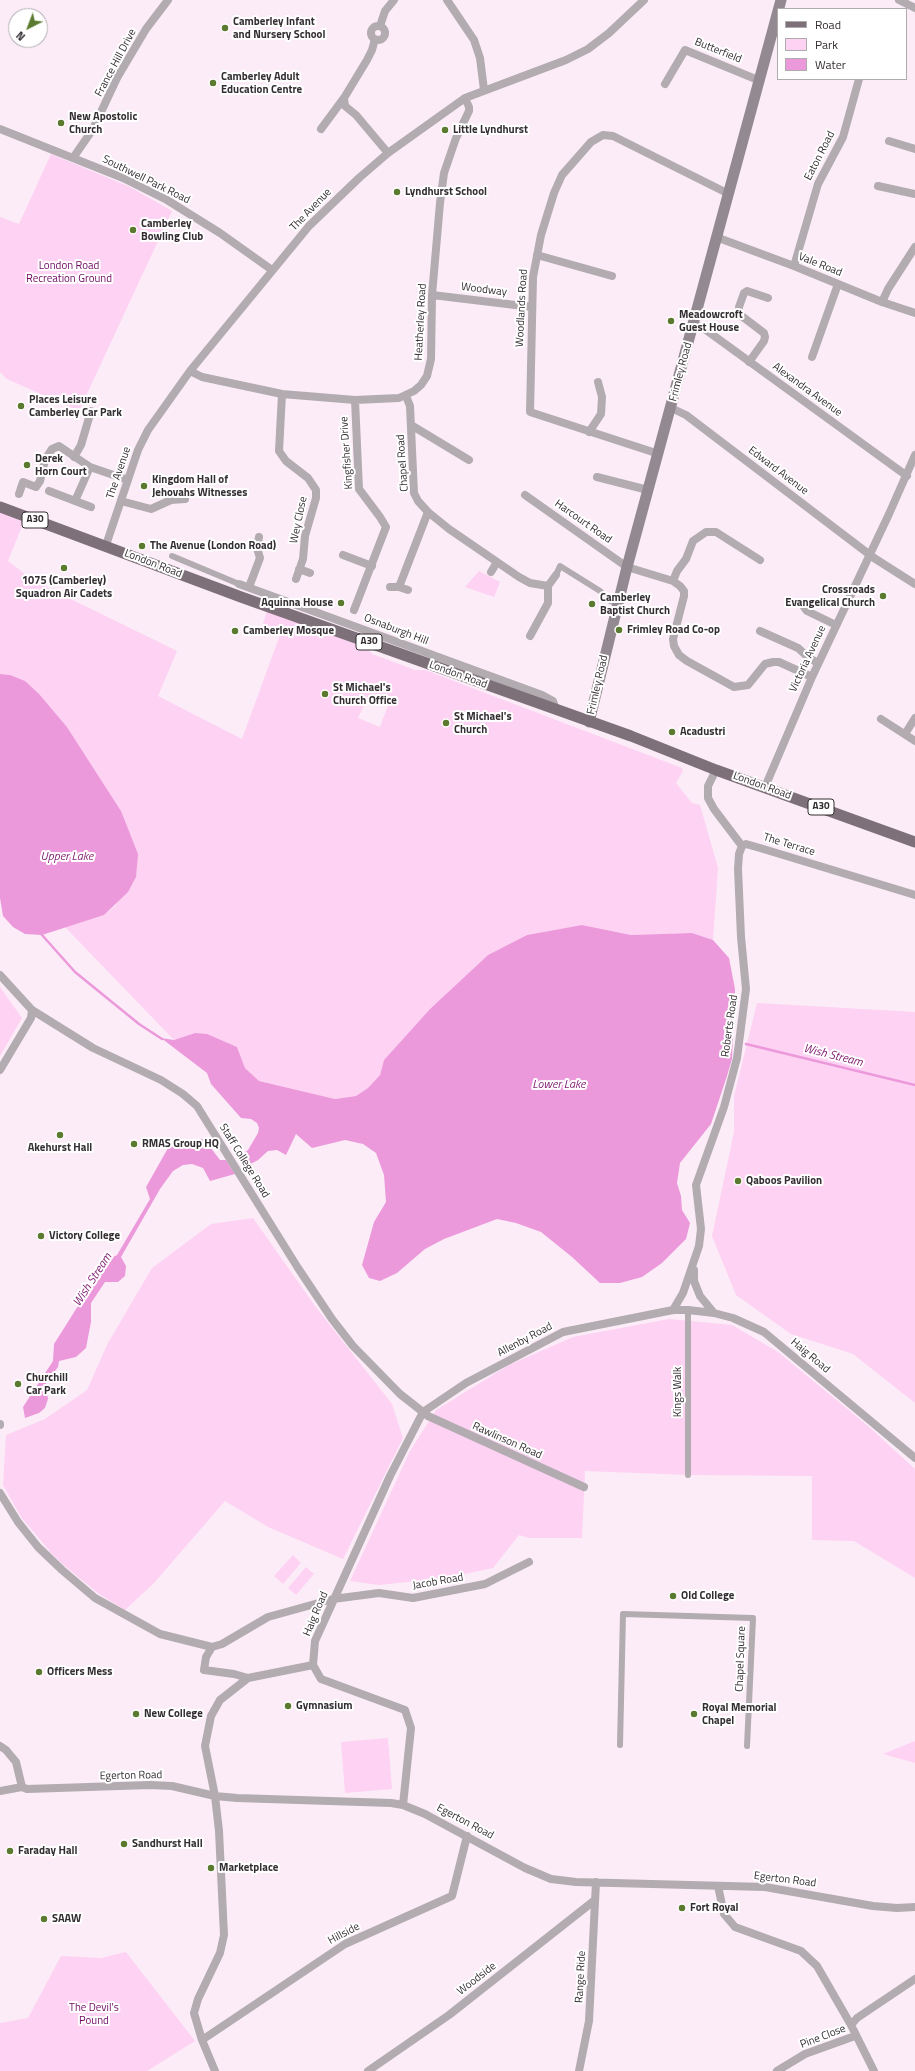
<!DOCTYPE html>
<style>
body{margin:0}
#map{position:relative;width:915px;height:2071px;overflow:hidden;background:#fcecf8;font-family:"Titillium Web",sans-serif}
canvas{display:block}
.legend{position:absolute;left:777px;top:8px;width:130px;height:72px;box-sizing:border-box;background:#fff;border:1px solid #aeabad;margin:0;padding:5px 7px;list-style:none;font-size:12px;color:#342e32}
.legend li{display:flex;align-items:center;gap:8px;height:20px}
.legend b{width:20px;border:1px solid #aeabad}
.north{position:absolute;left:8px;top:8px;width:40px;height:40px;box-sizing:border-box;background:#fff;border:1px solid #aeabad;border-radius:50%;rotate:222deg;font-size:11px;font-weight:700;line-height:16px;text-align:center;color:#342e32}
.north::after{content:'';display:block;margin:auto;width:14px;height:18px;background:#5b7a30;clip-path:polygon(50% 0,100% 100%,50% 72%,0 100%)}
</style>
<div id="map">
<canvas width="915" height="2071"></canvas>
<ul class="legend">
<li><b style="height:5px;background:#7d7079"></b>Road</li>
<li><b style="height:11px;background:#fdd2f3"></b>Park</li>
<li><b style="height:11px;background:#ec99db"></b>Water</li>
</ul>
<div class="north">N</div>
</div>
<script>
const ctx = document.querySelector('canvas').getContext('2d');
ctx.lineJoin = 'round';
function fill(path, color) { ctx.fillStyle = color; ctx.fill(path, 'evenodd'); }
const shape = rows => new Path2D(rows.map(r => 'M' + r).join(''));
function strokePath(path, color, width, dash) { ctx.strokeStyle = color; ctx.lineWidth = width; ctx.lineCap = dash ? 'butt' : 'round'; ctx.setLineDash(dash || []); ctx.stroke(path); }
function label(font, color, halo, rows, align = 'center') {
  ctx.font = font + ' "Titillium Web",sans-serif'; ctx.lineWidth = 4; ctx.setLineDash([]); ctx.textBaseline = 'middle'; ctx.strokeStyle = halo; ctx.fillStyle = color; for (const [text, x, y, turn = 0] of rows) {
    ctx.save(); ctx.translate(x, y); ctx.rotate((+turn || 0) * Math.PI / 180); ctx.textAlign = isNaN(turn) ? turn : align; if (halo) ctx.strokeText(text, 0, 0); ctx.fillText(text, 0, 0); ctx.restore();
  }
}
const green = shape([
 [51,154,130,187,172,211,79,411,7,379,0,372,0,217,19,224],
 [0,512,24,521,8,561,34,581,177,651,158,696,242,739,281,632,263,624,267,611,367,648,372,654,415,670,425,670,682,768,683,771,676,783,692,803,700,805,718,868,713,940,691,933,631,935,582,925,527,935,488,955,430,1009,384,1060,380,1075,368,1088,356,1096,335,1099,259,1081,245,1068,237,1047,195,1033,174,1040,65,927,104,915,116,905,129,833,121,811,67,727,54,712,10,675,0,674],
 [368,697,388,705,380,727,358,718],
 [479,571,500,582,494,597,465,587],
 [0,987,22,1018,0,1056],
 [757,1003,915,1012,915,1403,853,1354,791,1334,736,1295,712,1236,734,1132,734,1096],
 [253,1218,315,1306,392,1404,403,1438,343,1559,268,1527,225,1501,154,1583,125,1610,99,1594,66,1567,52,1554,21,1517,3,1485,6,1435,45,1419,87,1390,108,1343,152,1268,211,1224],
 [669,1319,732,1325,778,1352,868,1426,915,1469,915,1578,854,1541,812,1540,812,1476,688,1475,585,1471,582,1538,529,1538,519,1535,493,1568,445,1578,379,1585,350,1581,410,1451,436,1410,509,1365,573,1337],
 [293,1555,301,1563,283,1584,274,1576],
 [306,1567,314,1574,296,1595,288,1588],
 [388,1738,392,1789,345,1793,341,1742],
 [915,1741,915,1763,883,1754],
 [126,1952,195,2041,147,2071,0,2071,0,2023,28,2018,61,1956,101,1958]
]);
const water = shape([
 [0,674,10,675,25,681,39,694,67,727,121,811,138,854,136,877,128,892,104,915,42,935,25,934,13,927,3,916,0,898],
 [582,925,631,935,692,933,713,940,729,958,735,989,732,1059,727,1076,711,1124,680,1163,677,1183,681,1196,682,1210,690,1223,686,1239,662,1263,642,1277,620,1283,600,1283,572,1257,541,1232,516,1223,497,1219,444,1239,425,1249,397,1273,380,1281,369,1278,362,1265,374,1222,386,1202,384,1175,376,1153,363,1144,345,1140,312,1148,296,1134,286,1155,277,1150,268,1151,258,1160,245,1167,239,1157,248,1150,258,1133,259,1128,257,1123,251,1119,241,1118,211,1084,207,1073,161,1038,174,1040,195,1033,207,1034,237,1047,245,1068,259,1081,335,1099,356,1096,368,1088,380,1075,384,1060,430,1009,488,955,527,935],
 [204,1139,220,1160,226,1160,235,1174,210,1181,203,1168,192,1164,183,1165,173,1171,160,1189,121,1257,126,1266,125,1276,118,1282,105,1282,91,1303,91,1322,86,1348,76,1357,59,1361,58,1367,46,1383,48,1399,45,1408,39,1413,25,1418,23,1407,53,1361,54,1344,107,1260,117,1255,150,1199,146,1187,172,1141]
]);
const stream = shape([
 [42,935,75,972,139,1024,162,1039],
 [746,1044,915,1085]
]);
const pedestrian = shape([
 [172,556,239,584],
 [556,575,560,566,600,591,610,601,618,604],
 [688,1475,688,1310],
 [620,1745,623,1614,753,1618,747,1746]
]);
const minor = shape([
 [447,0,474,40,480,58,484,90],
 [899,0,915,8],
 [380,26,385,11,394,0],
 '371 33a7 7 0 1 1 14 0a7 7 0 1 1-14 0Z',
 [665,84,685,50,758,80],
 [344,98,345,106,356,115,388,153],
 [0,129,123,178,167,200,220,233,272,270],
 [321,129,344,98,367,60,372,50,375,39],
 [889,141,915,149],
 [73,158,93,129,117,78,146,29,168,0],
 [878,186,915,194],
 [716,237,794,266,882,302,915,313],
 [537,255,612,276],
 [794,266,818,184,843,137,859,79],
 [432,295,532,307],
 [882,302,888,289,915,247],
 [694,324,706,330,907,476],
 [812,357,838,284],
 [749,362,764,341,765,337,764,333,739,314,739,307,744,293,747,291,768,298],
 [190,371,202,377,282,394,355,400,399,398,414,391,421,385,427,376,431,359,432,295,440,203,444,173,456,138,469,111,469,107,465,98],
 [282,394,279,451,286,461,308,478,316,490,316,498,305,536,303,559,296,579],
 [406,396,410,406,414,493,418,501,428,512,449,529,519,577,530,583,548,586],
 [671,408,686,415,874,558,915,584],
 [411,425,469,460],
 [589,432,601,414,602,397,598,382],
 [659,454,530,412,533,277,541,235,554,193,562,175,591,142,603,135,613,136,727,193],
 [74,457,81,445,91,411],
 [597,477,648,490],
 [49,491,91,507],
 [19,494,23,482,36,487,40,481,45,460,52,449,59,446,90,467,128,480],
 [525,495,627,567,673,581,680,586,684,591,684,596,673,639,674,646,679,655,687,661,734,687,748,685,765,664,773,662,779,662,812,677],
 [75,501,90,467],
 [121,501,151,509,171,500,185,499],
 [106,545,138,450,148,430,190,371,309,226,359,178,388,153,465,98,566,60,588,49,609,33,644,0],
 [343,555,372,566],
 [299,569,310,573],
 [491,572,497,562],
 [673,581,677,571,686,559,693,541,706,532,716,532,760,560],
 [239,584,542,695,553,701,556,710],
 [249,587,260,558,257,548,259,537],
 [390,587,399,587,408,590],
 [399,587,428,512],
 [804,607,807,611,836,625],
 [354,610,386,527,380,517,359,489,355,400],
 [760,631,798,648,809,658,818,663],
 [530,636,548,603,548,586,556,575],
 [881,719,915,741],
 [905,734,915,718],
 [716,770,708,786,708,798,714,809,742,846],
 [765,787,812,677,889,514,915,455],
 [742,846,746,844,760,848,915,895],
 [0,975,32,1010,93,1048,161,1080,183,1094,197,1106,298,1268,332,1319,353,1346,400,1394,428,1416,584,1487],
 [0,1070,31,1018,32,1010],
 [694,1270,694,1281,700,1296,714,1313],
 [673,1310,683,1293,699,1246,701,1229,696,1185,724,1107,737,1058,746,989,741,937,738,869,739,854,742,846],
 [423,1412,466,1383,563,1332,673,1310,688,1310,714,1313,733,1318,764,1332,915,1458],
 [0,1424,0,1425],
 [0,1493,18,1522,38,1547,62,1570,95,1598,160,1634,212,1647],
 [248,1678,234,1674,204,1670,206,1657,212,1647,222,1644,268,1617,333,1599,379,1593,413,1598,485,1584,529,1562],
 [0,1746,6,1750,16,1762,22,1787],
 [0,1791,22,1787,27,1789,150,1785,172,1786,215,1796,237,1798,391,1803,403,1805,425,1814,525,1868,551,1879,576,1882,765,1887,873,1906,897,1908,915,1907],
 [403,1805,411,1728,405,1710,321,1679,313,1665,315,1641,390,1476,423,1412],
 [718,1886,724,1914,735,1927,801,1951,817,1966,851,2025,874,2071],
 [851,2025,857,2018,915,1979],
 [202,2040,345,1944,452,1896,467,1836],
 [215,2071,202,2040,194,2013,198,1999,220,1953,224,1935,219,1831,215,1796,205,1746,211,1716,220,1700,248,1678,313,1665],
 [368,2071,449,2015,595,1900],
 [579,2071,589,2021,596,1882],
 [777,2071,805,2054,855,2036]
]);
const secondary = shape([
 [589,722,627,567,781,0]
]);
const primary = shape([
 [0,507,241,597,631,736,716,770,915,842]
]);
const markers = [
 [225,28,4,"#5b7a30"],
 [213,83,4,"#5b7a30"],
 [61,123,4,"#5b7a30"],
 [445,130,4,"#5b7a30"],
 [397,192,4,"#5b7a30"],
 [133,230,4,"#5b7a30"],
 [671,321,4,"#5b7a30"],
 [21,406,4,"#5b7a30"],
 [27,465,4,"#5b7a30"],
 [144,486,4,"#5b7a30"],
 [142,546,4,"#5b7a30"],
 [64,568,4,"#5b7a30"],
 [883,596,4,"#5b7a30"],
 [341,603,4,"#5b7a30"],
 [592,604,4,"#5b7a30"],
 [619,630,4,"#5b7a30"],
 [235,631,4,"#5b7a30"],
 [325,694,4,"#5b7a30"],
 [446,723,4,"#5b7a30"],
 [672,732,4,"#5b7a30"],
 [60,1135,4,"#5b7a30"],
 [134,1144,4,"#5b7a30"],
 [738,1181,4,"#5b7a30"],
 [41,1236,4,"#5b7a30"],
 [18,1384,4,"#5b7a30"],
 [673,1596,4,"#5b7a30"],
 [39,1672,4,"#5b7a30"],
 [288,1706,4,"#5b7a30"],
 [136,1714,4,"#5b7a30"],
 [694,1714,4,"#5b7a30"],
 [124,1844,4,"#5b7a30"],
 [10,1851,4,"#5b7a30"],
 [211,1868,4,"#5b7a30"],
 [682,1908,4,"#5b7a30"],
 [44,1919,4,"#5b7a30"]
];
const shields = [
 [35,520,26],
 [369,642,26],
 [821,807,26]
];
const shieldNames = [
 ["A30",35,520],
 ["A30",369,642],
 ["A30",821,807]
];
const poiNames = [
 ["Camberley Infant",233,22],
 ["and Nursery School",233,35],
 ["Camberley Adult",221,77],
 ["Education Centre",221,90],
 ["New Apostolic",69,117],
 ["Church",69,130],
 ["Little Lyndhurst",453,130],
 ["Lyndhurst School",405,192],
 ["Camberley",141,224],
 ["Bowling Club",141,237],
 ["Meadowcroft",679,315],
 ["Guest House",679,328],
 ["Places Leisure",29,400],
 ["Camberley Car Park",29,413],
 ["Derek",35,459],
 ["Horn Court",35,472],
 ["Kingdom Hall of",152,480],
 ["Jehovahs Witnesses",152,493],
 ["The Avenue (London Road)",150,546],
 ["1075 (Camberley)",64,581,"center"],
 ["Squadron Air Cadets",64,594,"center"],
 ["Crossroads",875,590,"right"],
 ["Evangelical Church",875,603,"right"],
 ["Camberley",600,598],
 ["Baptist Church",600,611],
 ["Aquinna House",333,603,"right"],
 ["Frimley Road Co-op",627,630],
 ["Camberley Mosque",243,631],
 ["St Michael's",333,688],
 ["Church Office",333,701],
 ["St Michael's",454,717],
 ["Church",454,730],
 ["Acadustri",680,732],
 ["RMAS Group HQ",142,1144],
 ["Akehurst Hall",60,1148,"center"],
 ["Qaboos Pavilion",746,1181],
 ["Victory College",49,1236],
 ["Churchill",26,1378],
 ["Car Park",26,1391],
 ["Old College",681,1596],
 ["Officers Mess",47,1672],
 ["Gymnasium",296,1706],
 ["Royal Memorial",702,1708],
 ["Chapel",702,1721],
 ["New College",144,1714],
 ["Sandhurst Hall",132,1844],
 ["Faraday Hall",18,1851],
 ["Marketplace",219,1868],
 ["Fort Royal",690,1908],
 ["SAAW",52,1919]
];
const streetNames = [
 ["Butterfield",718,51,22],
 ["France Hill Drive",116,63,-62],
 ["Eaton Road",820,156,-63],
 ["Southwell Park Road",146,180,26],
 ["The Avenue",311,210,-46],
 ["Vale Road",820,265,22],
 ["Woodway",484,290,7],
 ["Woodlands Road",522,308,-87],
 ["Heatherley Road",421,322,-87],
 ["Frimley Road",681,372,-75],
 ["Alexandra Avenue",807,390,36],
 ["Kingfisher Drive",347,453,-94],
 ["Chapel Road",403,463,-94],
 ["Edward Avenue",778,471,37],
 ["The Avenue",119,473,-71],
 ["Wey Close",299,520,-78],
 ["Harcourt Road",583,522,35],
 ["London Road",153,564,21],
 ["Osnaburgh Hill",396,630,21],
 ["Victoria Avenue",808,659,-65],
 ["London Road",458,675,20],
 ["Frimley Road",598,685,-77],
 ["London Road",762,786,20],
 ["The Terrace",789,845,17],
 ["Roberts Road",730,1026,-82],
 ["Staff College Road",244,1161,58],
 ["Allenby Road",525,1340,-28],
 ["Haig Road",810,1356,40],
 ["Kings Walk",678,1392,-90],
 ["Rawlinson Road",507,1441,24],
 ["Jacob Road",438,1582,-10],
 ["Haig Road",316,1614,-67],
 ["Chapel Square",741,1659,-88],
 ["Egerton Road",131,1776,-1],
 ["Egerton Road",465,1822,28],
 ["Egerton Road",785,1880,7],
 ["Hillside",344,1934,-28],
 ["Range Ride",581,1977,-87],
 ["Woodside",477,1979,-38],
 ["Pine Close",823,2037,-21]
];
const parkNames = [
 ["London Road",69,266],
 ["Recreation Ground",69,279],
 ["The Devil's",94,2008],
 ["Pound",94,2021]
];
const waterNames = [
 ["Upper Lake",67,857],
 ["Wish Stream",833,1056,14],
 ["Lower Lake",559,1085],
 ["Wish Stream",93,1280,-57]
];
fill(green, '#fdd2f3');
fill(water, '#ec99db');
strokePath(stream, '#ec99db', 2.5);
strokePath(pedestrian, '#b2abb0', 6);
strokePath(minor, '#b2abb0', 8);
strokePath(secondary, '#938990', 11);
strokePath(primary, '#7d7079', 11);
for (const [x, y, r, color] of markers) { const dot = new Path2D(); dot.arc(x, y, r, 0, 2 * Math.PI); ctx.fillStyle = color; ctx.fill(dot); strokePath(dot, '#fff', 1.5); }
for (const [x, y, w] of shields) { const box = new Path2D(); box.roundRect(x - w / 2, y - 8, w, 16, 3); ctx.fillStyle = '#fff'; ctx.fill(box); strokePath(box, '#342e32', 1); }
label('bold 10px', '#342e32', null, shieldNames);
label('bold 11px', '#342e32', '#fff', poiNames, 'left');
label('11px', '#342e32', '#fff', streetNames);
label('11px', '#6f0962', '#fff', parkNames);
label('italic 12px', '#842476', '#fff', waterNames);
</script>
